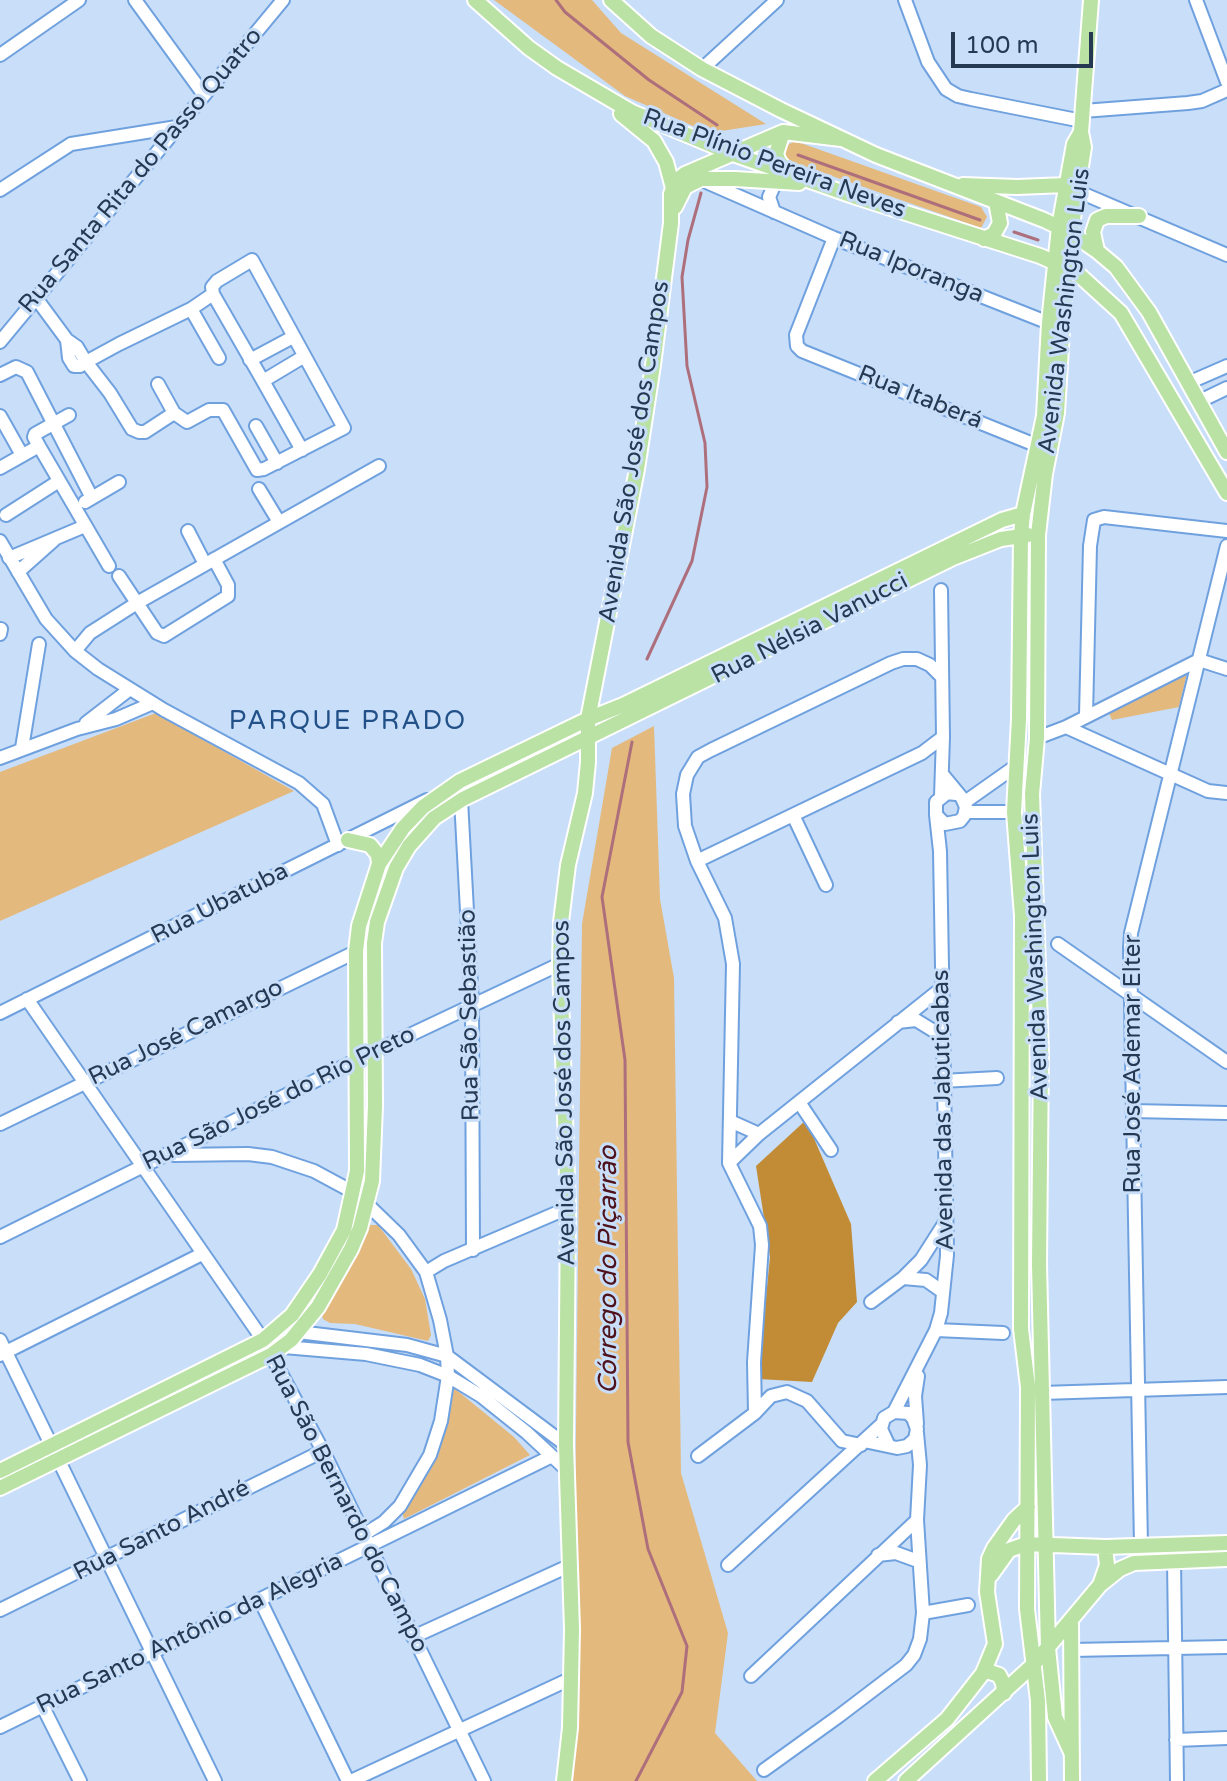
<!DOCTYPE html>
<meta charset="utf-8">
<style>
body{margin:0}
#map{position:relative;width:1227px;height:1781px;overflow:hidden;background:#c9def8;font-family:"Varela Round",sans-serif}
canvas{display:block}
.scale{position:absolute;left:951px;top:32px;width:142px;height:36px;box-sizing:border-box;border:4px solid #253953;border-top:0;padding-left:10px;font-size:24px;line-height:28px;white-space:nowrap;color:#253953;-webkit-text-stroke:6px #c9def8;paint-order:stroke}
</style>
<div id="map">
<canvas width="1227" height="1781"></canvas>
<div class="scale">100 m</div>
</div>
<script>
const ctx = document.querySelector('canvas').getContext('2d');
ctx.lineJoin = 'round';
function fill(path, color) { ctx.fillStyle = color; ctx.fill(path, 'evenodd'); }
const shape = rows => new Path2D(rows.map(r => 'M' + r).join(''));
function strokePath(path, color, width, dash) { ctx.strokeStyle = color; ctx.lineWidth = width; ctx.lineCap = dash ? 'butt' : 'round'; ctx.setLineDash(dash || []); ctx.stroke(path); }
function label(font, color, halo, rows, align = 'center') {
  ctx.font = font + ' "Varela Round",sans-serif'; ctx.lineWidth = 6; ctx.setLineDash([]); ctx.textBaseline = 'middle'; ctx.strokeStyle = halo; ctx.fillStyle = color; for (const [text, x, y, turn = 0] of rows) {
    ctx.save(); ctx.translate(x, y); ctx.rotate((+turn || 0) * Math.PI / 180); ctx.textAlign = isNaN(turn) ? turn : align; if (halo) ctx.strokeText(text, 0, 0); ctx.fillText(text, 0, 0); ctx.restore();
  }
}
const green = shape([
 [494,0,592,0,621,33,766,124,709,133,625,96],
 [795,141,981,207,987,217,981,228,789,161,782,148],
 [1188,669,1179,707,1112,720,1108,711],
 [156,713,294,791,0,921,0,772],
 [654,726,660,899,674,978,681,1473,728,1633,715,1733,757,1781,565,1781,573,1678,582,924,612,748],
 [369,1225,378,1225,411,1269,425,1299,431,1335,428,1341,355,1324,330,1323,323,1319,321,1312,346,1276],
 [454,1388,514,1437,530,1455,404,1519,402,1512,429,1471,451,1407]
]);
const forest = shape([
 [806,1120,851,1224,857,1302,838,1323,812,1382,758,1379,770,1257,756,1166]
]);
const stream = shape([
 [556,0,565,12,649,80,717,125],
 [798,155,980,220],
 [1014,232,1038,240],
 [647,659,692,561,707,487,705,443,687,366,682,277,688,240,701,193],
 [632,742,602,897,625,1060,628,1442,648,1549,687,1646,682,1692,636,1781]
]);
const minor = shape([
 [135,0,204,95],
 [905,0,928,62,946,89,958,96,971,99,1082,121],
 [1196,0,1227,82],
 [0,55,79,0],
 [702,69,777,0],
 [1083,111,1188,103,1202,101,1227,90],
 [704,181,834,238,1049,323],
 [0,190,71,144,177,127],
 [1077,191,1227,255],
 [774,212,769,197,776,181],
 [834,238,796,335,797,346,802,351,1038,446],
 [213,294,263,381],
 [36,298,67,340,77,347,86,362,110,393,132,429,139,432,145,432,174,413,187,422,209,410,223,410,257,470,264,469,344,428,252,260,217,281,212,287,213,294,191,309,119,344,86,362,80,366,74,366,69,358,67,340],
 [191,309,219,358],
 [0,342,283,0],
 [250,360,293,337],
 [0,375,16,367,27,372,92,498],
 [1188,383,1227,366],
 [158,384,174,413],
 [1198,402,1227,388],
 [0,416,22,455],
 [256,426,277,463],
 [39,446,34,437,35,434,69,415],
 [302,450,263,381,303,357],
 [0,468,39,446,109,566],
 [259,489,279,522],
 [85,502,119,482],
 [6,515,59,481],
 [188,531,205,564],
 [0,541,46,619,75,651,98,669,164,710,299,783,323,804,338,845],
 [9,558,85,526],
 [18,572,54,540],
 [119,576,157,633,164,636,228,596,228,585,214,559],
 [941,590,943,737,941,796],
 [0,634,1,629],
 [75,651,90,633,137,603,379,466],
 [1199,660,1227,669],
 [1086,716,1090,546,1094,520,1104,517,1227,531],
 [86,723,130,689],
 [1066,727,1208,791,1227,793],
 [1037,738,1066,727,1199,660],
 [22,748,39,644],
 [0,758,77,729,116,719,153,703],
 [943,775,962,798,966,807,964,816,960,821,945,824,936,815,936,802,947,793,956,794],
 [460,781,472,1004,473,1250],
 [965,802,1016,766],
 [966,812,1014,812],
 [793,815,826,885],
 [697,861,922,753,943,737],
 [1058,944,1227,1062],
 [27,999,263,1340,323,1451,484,1781],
 [0,1013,427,800],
 [898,1022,916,1020,942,1036],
 [942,1081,997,1078],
 [799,1102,831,1150],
 [1132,1111,1227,1113],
 [730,1121,759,1134],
 [0,1124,374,943],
 [174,1155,248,1154,272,1157,314,1171,353,1192,367,1204,399,1235,426,1272,440,1320,447,1356,448,1376,441,1421,430,1455,400,1506,384,1522,363,1535],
 [729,1163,759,1134,942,988],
 [0,1237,357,1060,560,964],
 [426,1272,444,1261,568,1208],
 [903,1278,926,1280,943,1292],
 [871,1302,903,1278,921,1260,944,1224],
 [936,1330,1003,1333],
 [298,1332,407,1345,447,1356,566,1445],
 [0,1340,215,1781],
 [284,1347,366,1354,420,1365,448,1376,481,1396,526,1432,567,1470],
 [0,1355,202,1254],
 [1042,1393,1227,1387],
 [894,1412,936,1330,941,1313,947,1255,940,851,936,815],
 [755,1413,754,1362,762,1245,760,1226,729,1163,733,964,725,918,697,861,685,826,683,794,687,775,698,757,711,750,891,663,903,659,917,659,930,665,941,676],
 [917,1424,915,1396,918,1376],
 [864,1441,897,1448,907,1446,915,1439,917,1429,913,1418,908,1413,894,1412,884,1418,881,1429,888,1444],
 [698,1456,755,1413,771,1396,787,1392,807,1401,842,1441,861,1445],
 [1141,1545,1130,948,1131,933,1227,546],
 [878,1555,896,1553,918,1561],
 [1174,1561,1177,1781],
 [728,1565,882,1424],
 [260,1600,348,1781],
 [0,1610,323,1451],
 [923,1613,968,1605],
 [413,1637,571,1565],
 [1071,1650,1227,1647],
 [751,1676,917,1520],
 [43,1707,80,1781],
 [0,1727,552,1456],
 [1176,1740,1227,1738],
 [764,1770,839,1716,906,1665,914,1655,920,1639,923,1613,917,1520,920,1465,917,1433],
 [351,1781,572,1678]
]);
const major = shape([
 [475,0,529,48,557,68,632,112,733,154,853,196,1040,256,1076,272,1121,313,1227,493],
 [611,0,651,36,702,69,781,110,876,155,1044,220,1071,233,1097,251,1116,267,1149,312,1227,452],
 [621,114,654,141,666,162,673,188],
 [783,132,776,154,779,162,790,173],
 [963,185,1017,187,1066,185],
 [675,207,685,187,701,179,735,179,799,183],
 [984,239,994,234,1000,223,996,202],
 [1097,251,1093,232,1097,220,1106,216,1139,216],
 [348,840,370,845,378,855,379,864],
 [0,1471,263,1340,292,1315,320,1274,344,1230,357,1171,356,951,359,926,379,864,403,828,423,807,460,781,588,719,623,705,1002,520,1023,514],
 [0,1488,271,1355,291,1340,318,1307,351,1249,360,1228,372,1181,375,1106,374,943,377,922,396,868,409,846,434,818,463,799,953,558,1001,539,1028,535],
 [991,1575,1009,1550,1026,1544,1105,1547,1227,1543],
 [1100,1585,1107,1565,1105,1547],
 [1071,1620,1072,1781],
 [983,1673,987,1671,999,1675,1003,1683,1004,1693],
 [1072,1754,1055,1717,1048,1648,1039,1264,1041,1053,1032,794,1037,738,1038,535,1045,474,1057,413,1066,265,1084,147,1081,132,1091,0],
 [564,1781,570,1728,572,1629,566,1445,568,1208,560,964,561,922,568,865,585,793,588,762,588,719,637,469,653,365,671,223,671,194,675,182,685,174,783,132,841,139],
 [875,1781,947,1719,983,1673,995,1644,987,1592,989,1559,994,1548,1014,1520,1028,1507],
 [906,1781,1033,1665,1100,1585,1120,1569,1134,1563,1227,1559],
 [1039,1781,1038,1701,1027,1609,1028,1387,1021,1329,1022,916,1014,812,1019,719,1021,535,1023,514,1044,416,1049,323,1059,227,1074,144,1081,132]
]);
const streetNames = [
 ["Rua Plínio Pereira Neves",774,164,20],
 ["Rua Santa Rita do Passo Quatro",141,171,-50],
 ["Rua Iporanga",911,268,22],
 ["Avenida Washington Luis",1065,311,-83],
 ["Rua Itaberá",920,398,22],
 ["Avenida São José dos Campos",635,452,-81],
 ["Rua Nélsia Vanucci",810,629,-27],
 ["Rua Ubatuba",220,904,-27],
 ["Avenida Washington Luis",1036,957,-92],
 ["Rua São Sebastião",470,1015,-91],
 ["Rua José Camargo",186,1033,-26],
 ["Rua José Ademar Elter",1134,1064,-90],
 ["Avenida São José dos Campos",565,1093,-91],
 ["Rua São José do Rio Preto",279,1099,-26],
 ["Avenida das Jabuticabas",944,1110,-91],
 ["Rua São Bernardo do Campo",346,1504,63],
 ["Rua Santo André",162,1531,-27],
 ["Rua Santo Antônio da Alegria",190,1634,-26]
];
const neighbourhoodNames = [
 ["PARQUE PRADO",348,722]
];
const waterNames = [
 ["Córrego do Piçarrão",609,1270,-90]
];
fill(green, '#e4b97d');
fill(forest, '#c28c37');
strokePath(stream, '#ae6f7c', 3);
strokePath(minor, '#70a1df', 16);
strokePath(major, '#fff', 18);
strokePath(minor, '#fff', 12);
strokePath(major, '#bae2a4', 14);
label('24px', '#253953', '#c9def8', streetNames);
ctx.letterSpacing = '2px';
label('26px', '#225088', '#c9def8', neighbourhoodNames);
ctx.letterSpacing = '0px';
label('italic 26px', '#4e121c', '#c9def8', waterNames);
</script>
